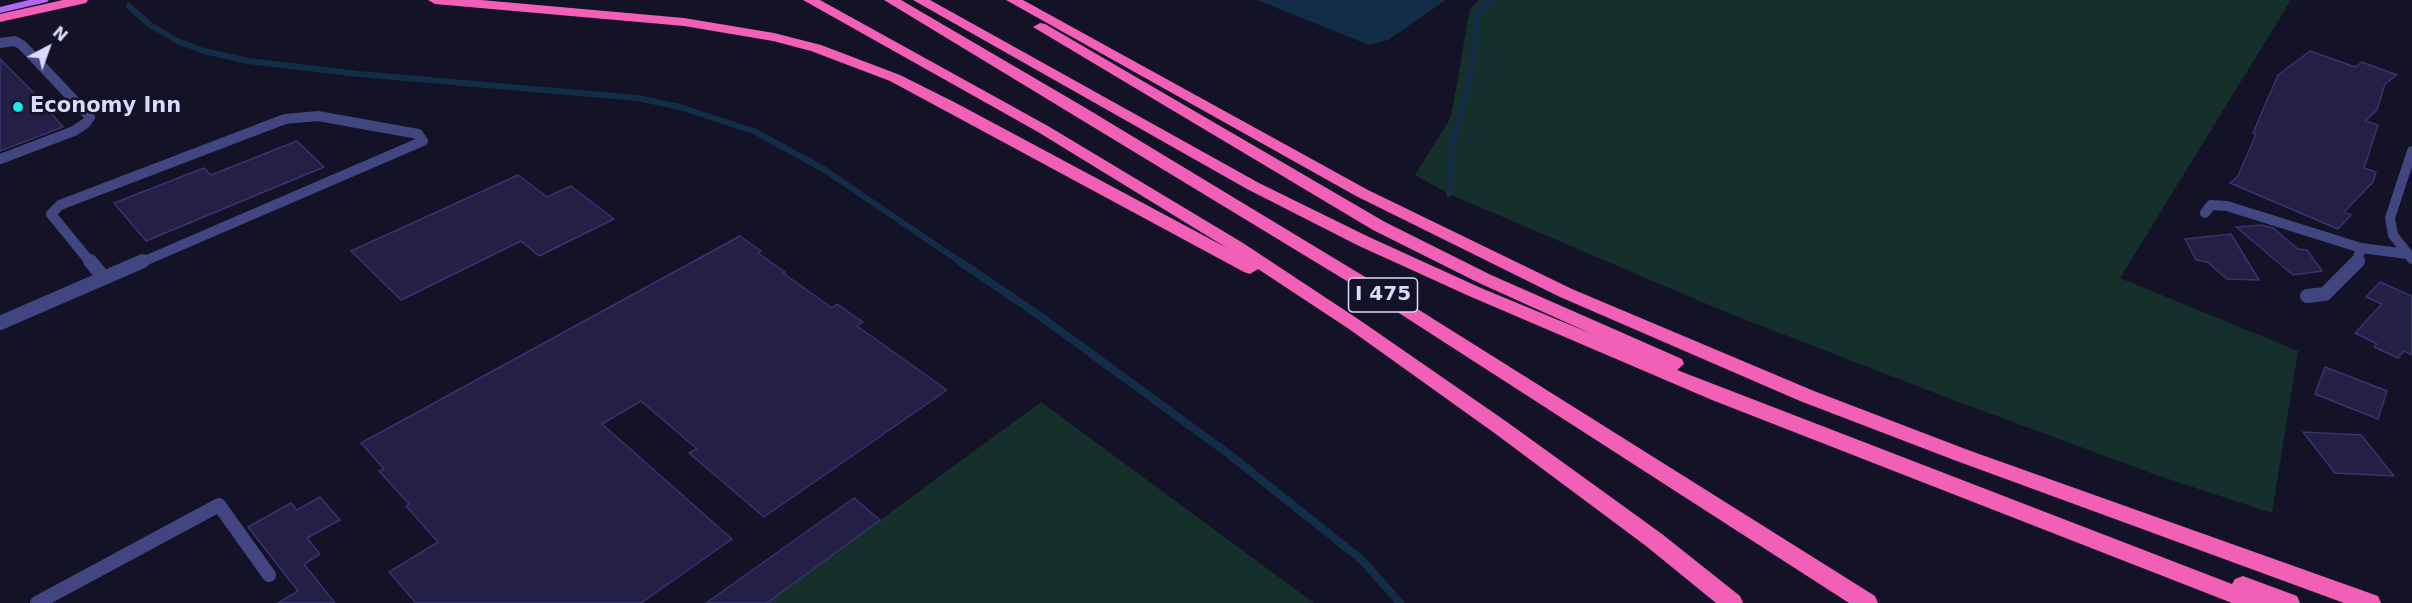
<!DOCTYPE html>
<style>
body{margin:0}
#map{position:relative;width:2412px;height:603px;overflow:hidden;background:#131226;font-family:"DejaVu Sans",sans-serif}
canvas{display:block}
.north{position:absolute;left:18px;top:18px;width:60px;height:60px;-webkit-text-stroke:4px #131226;paint-order:stroke;rotate:41deg;font-size:16px;font-weight:700;line-height:24px;text-align:center;color:#dadafc}
.north::after{content:'';display:block;margin:auto;width:21px;height:27px;background:#dadafc;clip-path:polygon(50% 0,100% 100%,50% 72%,0 100%)}
</style>
<div id="map">
<canvas width="2412" height="603"></canvas>
<div class="north">N</div>
</div>
<script>
const ctx = document.querySelector('canvas').getContext('2d');
ctx.lineJoin = 'round';
function fill(path, color) { ctx.fillStyle = color; ctx.fill(path, 'evenodd'); }
const shape = rows => new Path2D(rows.map(r => 'M' + r).join(''));
function strokePath(path, color, width, dash) { ctx.strokeStyle = color; ctx.lineWidth = width; ctx.lineCap = dash ? 'butt' : 'round'; ctx.setLineDash(dash || []); ctx.stroke(path); }
function label(font, color, halo, rows, align = 'center') {
  ctx.font = font + ' "DejaVu Sans",sans-serif'; ctx.lineWidth = 5; ctx.setLineDash([]); ctx.textBaseline = 'middle'; ctx.strokeStyle = halo; ctx.fillStyle = color; for (const [text, x, y, turn = 0] of rows) {
    ctx.save(); ctx.translate(x, y); ctx.rotate((+turn || 0) * Math.PI / 180); ctx.textAlign = isNaN(turn) ? turn : align; if (halo) ctx.strokeText(text, 0, 0); ctx.fillText(text, 0, 0); ctx.restore();
  }
}
const green = shape([
 [1479,0,2291,0,2120,278,2298,351,2272,513,2159,476,1948,398,1728,313,1449,194,1415,175,1451,117,1470,8],
 [1041,402,1314,603,767,603,880,520]
]);
const water = shape([
 [1257,0,1446,0,1388,40,1369,45]
]);
const streamFar1 = shape([
 [129,6,150,25,178,41,204,51,248,61,359,74,637,98,680,107,756,132,825,170,962,263],
 [1449,194,1452,146,1472,68,1478,13,1491,0]
]);
const stream = shape([
 [959,261,1040,316,1230,455,1362,560,1400,603]
]);
const building = shape([
 [2310,51,2355,67,2362,62,2397,75,2385,84,2377,110,2365,121,2378,125,2364,168,2376,172,2373,182,2344,212,2351,215,2338,229,2230,183,2238,176,2256,134,2253,133,2278,75,2310,51],
 [0,59,34,93,63,127,0,151,0,59],
 [297,141,324,167,146,241,114,203,204,168,211,175,297,141],
 [518,175,547,197,571,186,614,219,539,256,521,241,401,300,351,251,518,175],
 [2261,225,2273,228,2298,249,2307,250,2322,271,2293,275,2236,227,2261,225],
 [2231,234,2259,280,2227,279,2207,262,2196,260,2185,239,2231,234],
 [740,236,761,251,758,253,785,272,783,273,832,308,837,304,863,322,857,326,947,390,764,517,689,453,697,449,641,401,602,424,732,539,641,603,416,603,389,572,438,542,406,506,409,504,379,471,384,469,361,443,740,236],
 [2380,282,2412,296,2412,355,2404,351,2398,358,2374,347,2377,344,2355,333,2382,304,2366,297,2380,282],
 [2325,367,2387,391,2378,419,2315,394,2325,367],
 [2303,432,2361,435,2394,476,2335,473,2303,432],
 [320,497,340,520,307,538,320,554,304,564,335,603,278,603,298,591,248,527,291,503,297,510,320,497],
 [854,498,880,520,767,603,706,603,854,498]
]);
const serviceFar1 = shape([
 [0,43,15,41,22,45,90,117,86,123,74,131,0,159],
 [2205,213,2211,205,2227,206,2361,248,2407,254],
 [91,263,51,214,60,205,285,119,318,116,418,134,423,141,140,263],
 [2356,263,2361,248]
]);
const service = shape([
 [90,261,104,278],
 [2307,296,2325,294,2358,261],
 [0,323,143,261],
 [37,603,219,505,269,575]
]);
const minor = shape([
 [2412,151,2390,218,2393,235,2412,259]
]);
const primary = shape([
 [29,0,49,0,47,2,0,13,0,7,29,0]
]);
const motorway = shape([
 [63,0,88,0,86,3,0,22,0,14,63,0],
 [428,0,481,0,684,18,774,33,821,45,900,75,956,103,1227,248,1038,132,803,0,820,0,1048,126,1243,243,1361,321,1507,422,1662,534,1740,596,1743,603,1716,603,1646,546,1493,432,1349,329,1258,269,1250,274,1244,272,890,81,811,51,773,41,684,26,435,4,428,0],
 [884,0,901,0,1084,107,1400,298,1875,596,1878,603,1849,603,1388,306,884,0],
 [913,0,930,0,1259,183,1369,237,1481,288,1592,334,1479,283,1373,230,1033,27,1040,23,1045,24,1385,222,1491,275,1682,359,1684,364,1677,370,2232,584,2235,579,2243,576,2297,596,2300,603,2232,603,1712,400,1469,296,1357,245,1247,189,913,0],
 [1006,0,1023,0,1368,190,1572,289,1814,391,1968,450,2378,596,2381,603,2344,603,1954,460,1800,401,1560,297,1356,196,1006,0]
]);
const markers = [
 [18,107,6,"#16ebe8"]
];
const shields = [
 [1383,295,69]
];
const shieldNames = [
 ["I 475",1383,295]
];
const poiNames = [
 ["Economy Inn",30,107]
];
fill(green, '#152f2b');
fill(water, '#132d48');
strokePath(streamFar1, '#132d48', 6);
strokePath(stream, '#132d48', 8);
fill(building, '#231f45');
strokePath(building, '#38336f', 1.5);
strokePath(serviceFar1, '#414681', 10);
strokePath(service, '#414681', 14);
strokePath(minor, '#414681', 10);
fill(primary, '#b06af2');
fill(motorway, '#f15fb6');
for (const [x, y, r, color] of markers) { const dot = new Path2D(); dot.arc(x, y, r, 0, 2 * Math.PI); ctx.fillStyle = color; ctx.fill(dot); strokePath(dot, '#131226', 2); }
for (const [x, y, w] of shields) { const box = new Path2D(); box.roundRect(x - w / 2, y - 17, w, 34, 4.5); ctx.fillStyle = '#131226'; ctx.fill(box); strokePath(box, '#dadafc', 1.5); }
label('bold 20px', '#dadafc', null, shieldNames);
label('bold 21px', '#dadafc', '#131226', poiNames, 'left');
</script>
